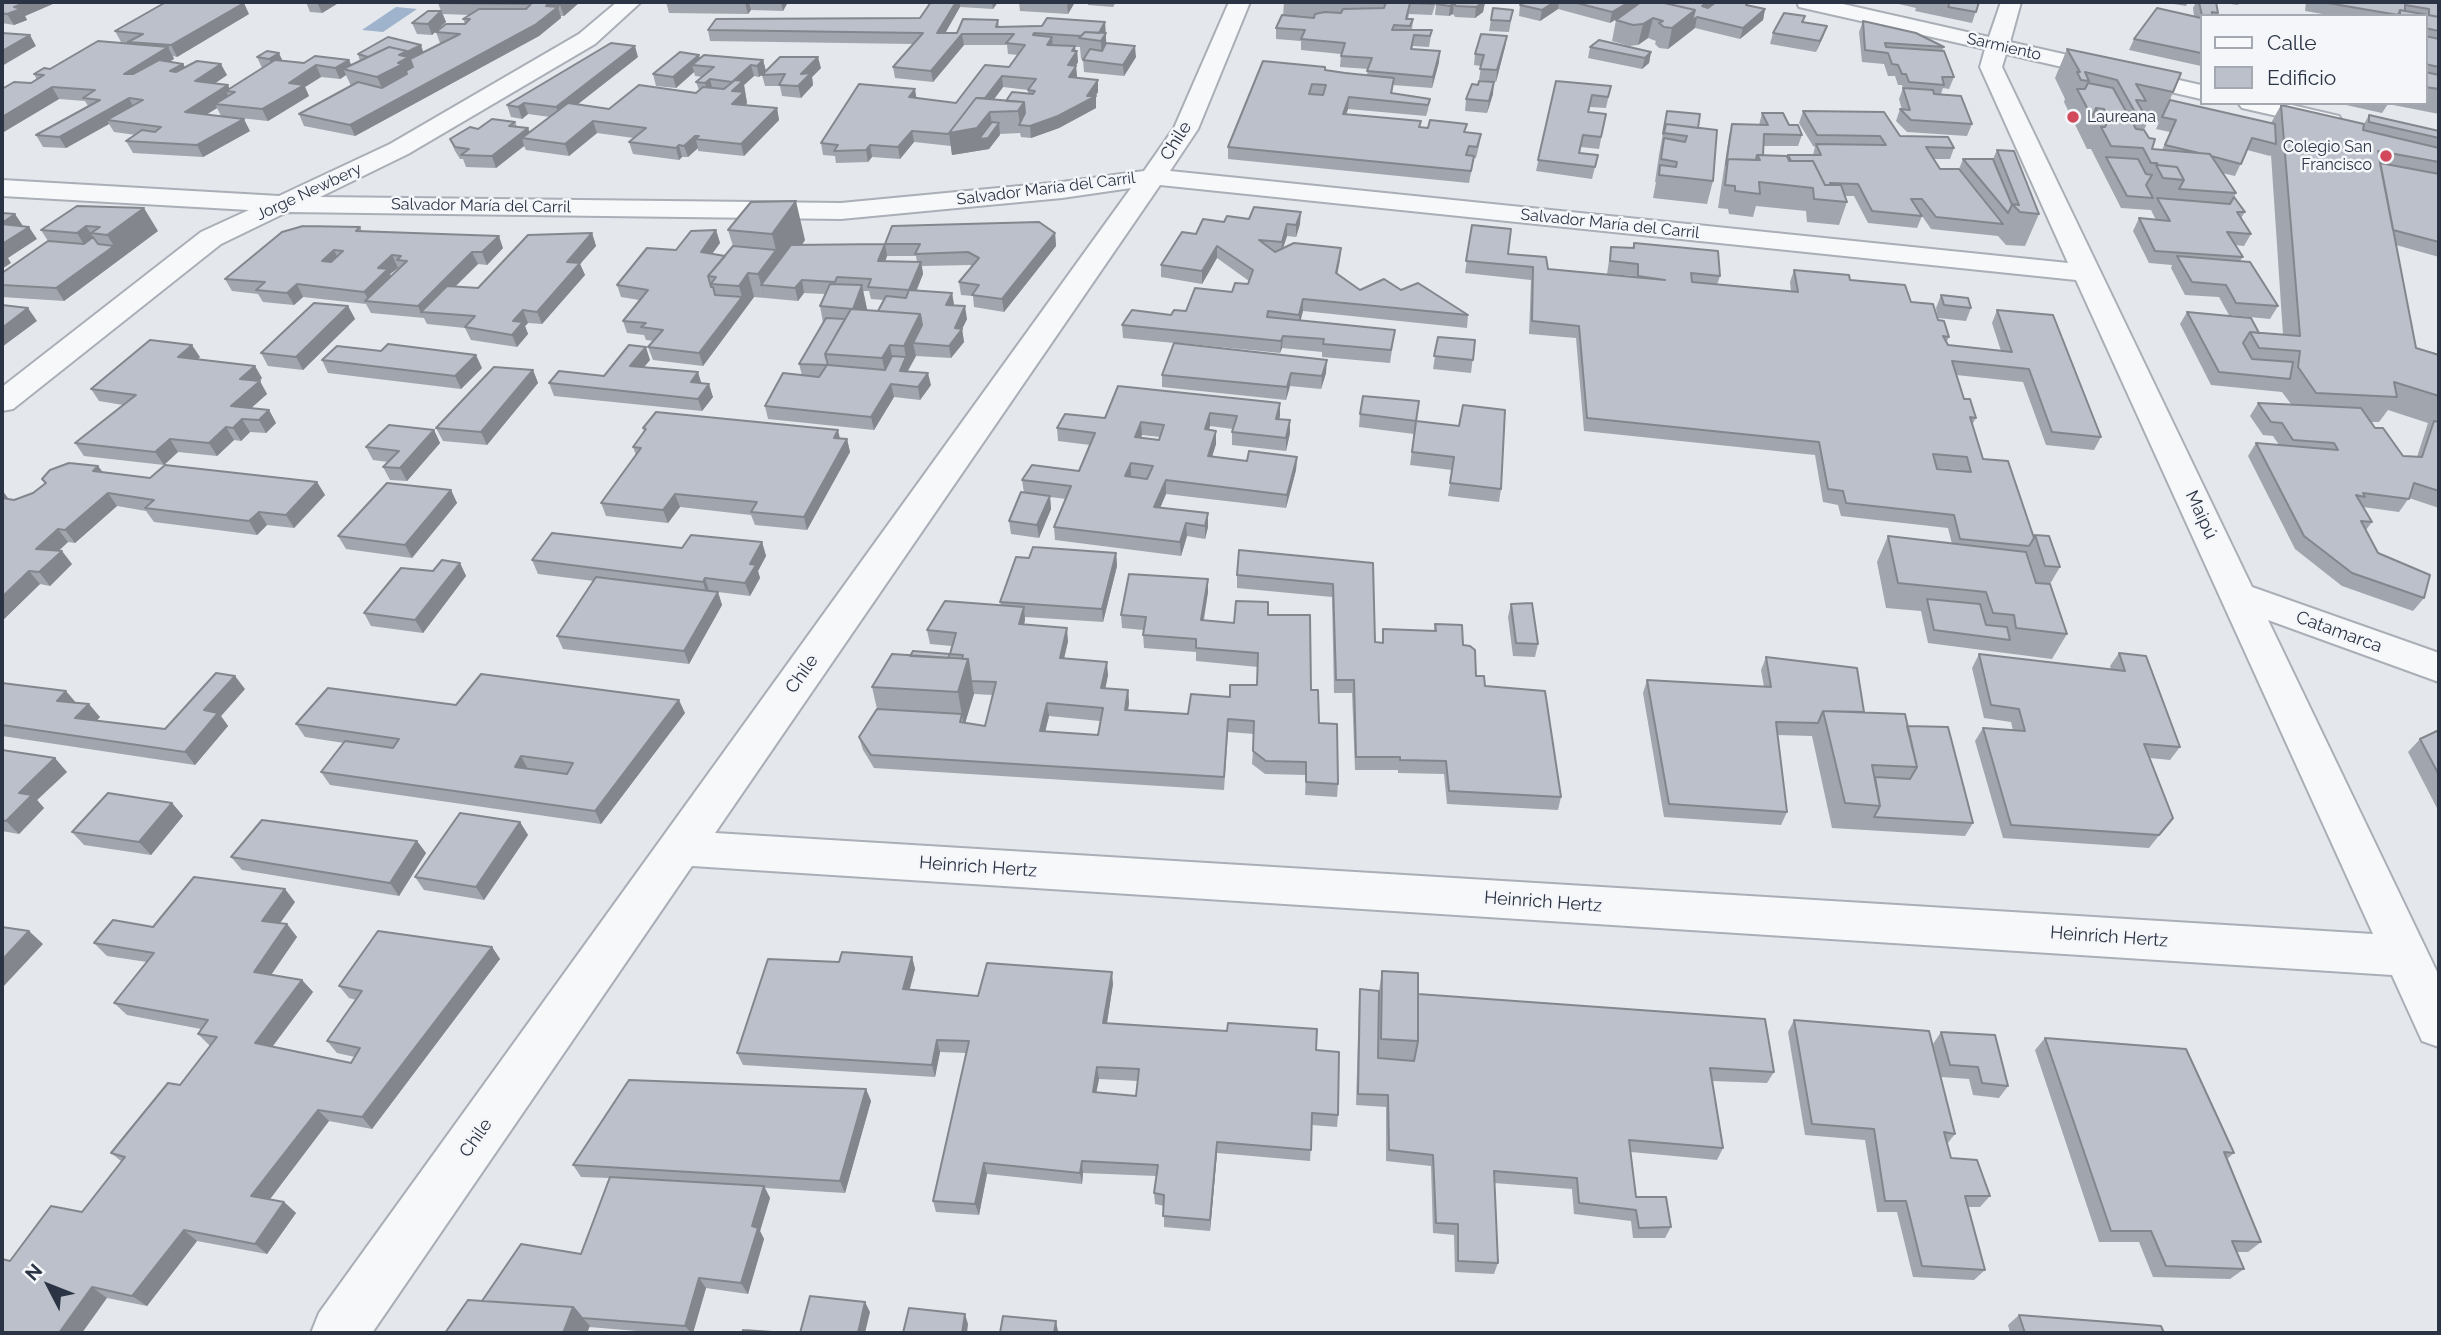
<!DOCTYPE html>
<meta charset="utf-8">
<style>
body{margin:0}
#map{position:relative;width:2441px;height:1335px;overflow:hidden;background:#e4e7ec;font-family:Raleway,sans-serif}
canvas{display:block}
.frame{position:absolute;inset:0;border:4px solid #2b3445;pointer-events:none}
.legend{position:absolute;left:2200px;top:14px;width:228px;height:91px;box-sizing:border-box;background:#f4f6f9;border:2px solid #a4a8b1;margin:0;padding:9px 12px;list-style:none;font-size:21px;color:#2b3445}
.legend li{display:flex;align-items:center;gap:14px;height:35px}
.legend b{width:35px;border:2px solid #a4a8b1}
.north{position:absolute;left:14px;top:1251px;width:70px;height:70px;-webkit-text-stroke:5px #f4f6f9;paint-order:stroke;rotate:312deg;font-size:19px;font-weight:700;line-height:28px;text-align:center;color:#2b3445}
.north::after{content:'';display:block;margin:auto;width:24px;height:32px;background:#2b3445;clip-path:polygon(50% 0,100% 100%,50% 72%,0 100%)}
</style>
<div id="map">
<canvas width="2441" height="1335"></canvas>
<div class="frame"></div>
<ul class="legend">
<li><b style="height:9px;background:#f7f8fa"></b>Calle</li>
<li><b style="height:19px;background:#bbc0ca"></b>Edificio</li>
</ul>
<div class="north">N</div>
</div>
<script>
const ctx = document.querySelector('canvas').getContext('2d');
ctx.lineJoin = 'round';
function fill(path, color) { ctx.fillStyle = color; ctx.fill(path, 'evenodd'); }
const shape = rows => new Path2D(rows.map(r => 'M' + r).join(''));
function strokePath(path, color, width, dash) { ctx.strokeStyle = color; ctx.lineWidth = width; ctx.lineCap = dash ? 'butt' : 'round'; ctx.setLineDash(dash || []); ctx.stroke(path); }
function label(font, color, halo, rows, align = 'center') {
  ctx.font = font + ' Raleway,sans-serif'; ctx.lineWidth = 5; ctx.setLineDash([]); ctx.textBaseline = 'middle'; ctx.strokeStyle = halo; ctx.fillStyle = color; for (const [text, x, y, turn = 0] of rows) {
    ctx.save(); ctx.translate(x, y); ctx.rotate((+turn || 0) * Math.PI / 180); ctx.textAlign = isNaN(turn) ? turn : align; if (halo) ctx.strokeText(text, 0, 0); ctx.fillText(text, 0, 0); ctx.restore();
  }
}
const water = shape([
 [396,7,417,9,383,32,362,30]
]);
const street = shape([
 [617,2,641,2,595,44,408,154,320,197,841,203,1062,182,1144,171,1174,128,1229,2,1250,2,1198,129,1170,171,2068,263,1980,67,1985,49,1799,7,1797,2,1834,2,1989,37,2001,2,2021,2,2010,42,2201,85,2201,99,2006,54,2002,67,2252,587,2439,653,2439,682,2268,620,2439,976,2439,1047,2422,1041,2392,975,692,866,372,1333,311,1333,319,1313,1131,188,1062,198,841,219,287,212,221,244,13,409,2,411,2,387,201,232,249,210,2,196,2,180,279,196,390,144,579,34,617,2],
 [1160,185,2076,280,2373,934,715,833,1160,185],
 [2238,103,2283,103,2339,116,2342,121,2339,126,2330,128,2242,108,2238,103]
]);
const wall = shape([
 [2,2,54,2,55,3,25,16,27,20,14,25,2,23],
 [306,2,340,2,322,13,310,12],
 [580,2,564,16,561,16,561,18,539,36,355,136,304,126,299,114,351,86,346,75,340,79,321,77,305,87,309,96,268,121,221,116,217,108,206,115,250,131,203,157,133,153,126,141,136,135,114,132,109,124,66,148,43,147,36,135,88,106,85,101,59,99,2,133,2,89,31,83,37,80,34,74,129,44,121,42,115,31,249,14,177,57,173,56,174,59,169,62,183,64,185,67,227,75,214,84,229,89,262,68,257,57,304,63,349,60,351,65,360,61,358,54,424,52,442,43,440,43,436,32,465,24,463,19,470,15,443,14,446,22,432,35,417,34,412,23,441,11,438,3],
 [666,2,788,2,783,11,751,10,748,14,669,13],
 [931,2,998,2,993,9,960,7,945,33,957,33,998,20,999,27,1105,22,1106,43,1136,57,1124,76,1084,72,1083,60,1081,59,1080,47,1075,47,1075,51,1077,51,1078,62,1076,66,1077,78,1098,92,1095,96,1096,108,1059,128,1031,138,1021,137,1020,133,1000,134,989,149,952,155,951,146,914,142,900,159,872,157,868,162,836,163,835,156,823,155,821,143,917,98,956,103,1009,67,1018,55,1008,54,1007,45,964,45,933,82,895,78,893,67,913,44,710,41,708,30,920,18],
 [1003,87,1028,90,1028,93,1006,101,994,99],
 [1019,2,1075,2,1068,14,1020,11],
 [1088,2,1116,2,1113,7,1088,5],
 [1284,2,1436,2,1432,15,1409,14,1408,19,1413,19,1412,30,1432,30,1429,47,1413,46,1412,49,1439,62,1432,88,1393,85,1392,93,1430,99,1428,110,1426,116,1348,109,1346,114,1421,121,1420,127,1481,134,1479,146,1476,158,1474,158,1469,183,1228,159,1228,147,1325,70,1367,75,1368,69,1340,67,1341,54,1301,50,1301,41,1276,39,1276,28,1283,16],
 [1485,2,1483,12,1475,18,1455,17,1453,14,1449,16,1435,15,1436,4],
 [1525,2,1749,2,1748,5,1765,9,1763,20,1740,39,1695,28,1668,49,1659,48,1655,44,1656,41,1648,38,1638,45,1629,46,1612,41,1616,20,1621,16,1610,23,1558,9,1540,21,1519,16,1520,5],
 [1890,2,1979,2,1972,23,1915,11,1916,8],
 [2161,2,2188,2,2186,6],
 [2196,2,2239,2,2238,5,2216,2,2218,13,2216,16,2201,16,2201,66,2129,50,2134,39,2194,16,2193,8],
 [2280,2,2295,2,2293,4],
 [2306,2,2439,2,2439,114,2388,104,2382,113,2337,103,2425,103,2425,16,2334,16,2305,11],
 [1493,8,1513,10,1509,32,1489,31],
 [1805,16,1803,22,1827,26,1823,37,1816,52,1770,44,1773,33],
 [1863,21,1944,47,1942,51,1954,77,1949,89,1943,88,1941,94,1972,124,1967,136,1907,132,1896,121,1900,109,1902,110,1899,99,1903,88,1902,85,1898,85,1895,76,1888,76,1884,64,1862,62,1859,32],
 [1507,36,1505,47,1496,82,1479,80,1481,66,1474,65,1475,54],
 [1590,47,1651,52,1649,63,1642,69,1588,58],
 [2067,49,2173,92,2170,100,2271,123,2281,105,2364,124,2369,115,2439,131,2439,257,2396,245,2416,348,2439,355,2439,508,2409,498,2399,512,2363,507,2372,522,2366,530,2378,553,2424,598,2413,611,2342,586,2295,549,2248,456,2256,443,2279,445,2273,436,2263,435,2250,416,2258,403,2291,404,2282,392,2211,385,2180,324,2187,312,2259,333,2283,335,2271,155,2270,156,2247,150,2235,176,2222,173,2236,193,2234,197,2245,212,2241,218,2251,234,2244,246,2235,245,2243,257,2240,261,2278,306,2270,319,2229,315,2219,297,2185,295,2171,268,2172,265,2149,263,2133,231,2139,218,2156,220,2151,210,2121,208,2091,149,2087,149,2064,102,2065,99,2055,78],
 [2148,120,2159,123,2160,120,2156,129,2170,132,2162,150,2152,149,2144,130,2148,121],
 [2388,410,2428,423,2417,457,2403,456,2375,428,2371,422,2379,422],
 [638,57,577,105,609,109,696,93,699,90,696,82,703,77,695,76,694,72,676,88,656,86,653,74,700,58,763,60,766,71,821,68,812,77,813,85,801,98,782,96,780,86,765,86,762,75,764,73,759,77,754,76,744,85,747,103,745,105,777,108,779,120,744,156,698,151,698,148,688,157,682,157,679,160,633,154,629,142,634,138,597,133,569,156,526,150,524,146,496,168,466,167,463,159,460,159,455,151,450,139,478,129,515,122,517,127,528,128,530,132,550,117,528,114,522,119,511,117,507,105],
 [1556,81,1611,86,1606,108,1590,107,1588,112,1606,114,1599,149,1581,147,1579,153,1598,155,1592,179,1536,171],
 [1493,94,1487,113,1465,111,1466,99],
 [1667,111,1698,128,1713,181,1707,204,1653,198,1656,182,1655,182,1659,155],
 [1803,111,1900,136,1954,148,1950,159,1934,159,1940,169,1959,169,1963,159,1993,159,1997,150,2039,214,2025,246,2006,245,1998,236,1931,229,1922,216,1917,228,1868,223,1854,196,1845,196,1847,202,1839,225,1807,222,1806,211,1756,206,1753,217,1729,214,1728,209,1718,208,1729,136,1732,124,1759,125,1762,113,1789,125,1802,135,1798,146,1764,146,1763,155,1813,155,1815,147,1813,146,1799,123],
 [751,202,805,240,802,245,885,244,1055,233,1056,246,1004,312,974,307,973,296,961,295,959,282,972,266,970,265,922,266,923,274,917,290,952,293,954,305,967,319,962,329,964,342,951,358,916,356,908,371,931,385,920,400,894,397,874,430,768,419,765,406,802,375,799,364,823,323,820,306,825,294,804,293,798,301,754,297,703,366,653,360,648,347,654,341,646,340,644,335,627,333,623,321,639,300,621,297,617,285,676,250,716,230,720,243,712,254,725,256,733,246,728,230],
 [887,256,916,256,917,262,885,261],
 [863,291,869,291,871,299,884,300,878,311,867,310],
 [77,206,158,231,64,301,2,297,2,273,48,241,41,230],
 [1224,222,1300,224,1296,237,1287,236,1283,248,1341,248,1337,274,1360,290,1401,290,1468,315,1467,328,1303,311,1300,320,1395,330,1390,363,1322,357,1322,352,1282,348,1280,353,1180,343,1326,373,1321,389,1290,386,1286,400,1162,387,1162,375,1174,343,1123,338,1122,325,1186,311,1248,284,1249,281,1217,258,1202,284,1161,277,1161,265,1196,234],
 [1472,225,1508,254,1548,269,1635,277,1635,276,1607,274,1611,247,1632,248,1634,243,1720,276,1717,285,1791,291,1790,282,1794,270,1850,280,1911,302,1938,320,1949,337,1946,343,1948,345,2001,351,1992,323,1997,310,2101,437,2094,450,2046,445,2023,382,1956,375,1964,399,1976,418,1972,425,1983,459,2034,538,2035,535,2060,567,2050,584,2067,634,2052,659,1928,643,1921,611,1886,608,1877,562,1888,536,1952,544,1948,528,1841,516,1838,505,1823,502,1815,455,1584,431,1576,338,1529,334,1531,280,1465,273],
 [1937,468,1961,470,1961,471,1937,469],
 [360,227,362,231,503,248,487,265,478,264,455,287,478,288,592,233,596,246,580,264,585,275,542,324,528,323,525,326,528,334,517,347,471,340,465,328,427,324,424,318,371,313,366,304,303,297,294,305,263,302,258,294,232,291,225,279],
 [398,268,399,268,391,276,390,274],
 [1941,295,1971,308,1966,321,1938,318,1936,308],
 [348,306,355,319,303,370,268,366,261,353],
 [1438,337,1475,340,1471,373,1433,369],
 [381,351,482,368,461,389,328,373,322,360],
 [200,357,198,359,262,378,259,381,267,394,251,408,269,410,276,423,266,433,250,432,241,441,234,440,217,456,178,452,164,465,84,456,75,443,123,405,99,401,91,389],
 [650,360,644,367,702,383,713,397,702,411,554,396,549,383,604,376],
 [533,370,538,383,487,445,443,441,436,428],
 [1280,403,1279,420,1290,433,1286,451,1232,445,1232,432,1233,429,1210,426,1209,430,1216,431,1216,444,1212,457,1247,461,1297,457,1296,470,1286,508,1166,494,1160,508,1208,527,1205,539,1187,536,1181,556,1055,540,1054,527,1066,499,1050,497,1051,509,1039,538,1011,534,1009,521,1024,493,1022,480,1079,471,1090,445,1058,441,1057,428,1105,418],
 [1142,435,1160,437,1159,440,1141,438],
 [1360,414,1417,421,1501,489,1499,502,1448,496,1452,470,1410,465,1414,434,1359,427],
 [643,428,847,439,850,452,807,530,755,525,751,515,680,507,668,523,606,516,601,503,636,455,633,447,644,432],
 [434,430,440,443,407,481,390,480,383,467,388,462,373,460,366,447],
 [98,466,103,472,150,478,317,482,325,495,294,528,267,525,257,535,154,522,146,511,117,506,75,543,68,542,58,551,72,564,50,586,40,584,2,621,2,490,7,499,14,500,33,493,45,484,42,479],
 [451,490,457,503,412,558,346,549,338,536],
 [762,542,766,556,758,571,760,578,750,596,718,592,722,605,689,664,563,649,557,636,594,581,538,574,532,560],
 [1116,553,1117,566,1103,622,1025,617,1024,624,1068,641,1064,659,1108,675,1105,688,1128,690,1129,703,1128,710,1188,714,1257,685,1258,667,1196,661,1196,652,1144,648,1143,635,1144,630,1122,628,1121,615,1208,579,1208,592,1204,620,1234,623,1268,615,1311,690,1319,723,1338,784,1337,797,1305,795,1306,775,1265,774,1252,764,1254,734,1228,732,1224,790,874,768,863,750,859,737,877,709,872,687,910,656,950,654,950,658,950,654,952,646,930,644,927,630,1001,605,1000,602,1029,558],
 [974,694,993,695,985,726,965,723],
 [1049,716,1100,721,1098,735,1045,732],
 [460,563,466,576,423,633,371,626,364,613,433,571],
 [1373,563,1375,642,1382,642,1383,629,1434,631,1435,624,1463,645,1476,676,1485,686,1561,797,1558,810,1447,804,1444,774,1398,773,1398,770,1355,770,1352,693,1334,693,1332,597,1237,588,1237,575],
 [1511,604,1538,644,1535,657,1513,656,1508,617],
 [2119,653,2180,747,2170,760,2150,758,2173,818,2149,848,2003,838,1975,741,1983,728,2013,731,2011,722,1984,718,1972,668,1979,654,2111,669,2110,666],
 [1766,657,1864,712,1907,726,1973,823,1965,836,1832,828,1812,736,1777,735,1787,812,1781,825,1664,817,1643,693,1647,680,1764,687,1761,670],
 [2,683,76,703,100,717,96,721,165,729,245,689,221,716,228,726,195,765,2,736],
 [685,713,601,824,330,785,321,772,344,743,305,737,296,724],
 [2439,730,2439,812,2408,752,2420,739],
 [2,750,67,772,37,800,44,808,19,834,2,831],
 [172,803,183,816,151,855,84,845,72,832],
 [520,822,528,835,484,900,424,890,415,877],
 [417,841,426,853,399,896,242,870,231,857],
 [295,902,280,923,287,924,297,937,271,974,302,980,313,992,273,1046,351,1063,355,1057,337,1053,327,1041,356,1000,349,998,339,986,492,947,500,959,372,1129,329,1121,270,1199,284,1202,296,1213,267,1254,197,1241,147,1306,107,1298,10,1261,82,1212,121,1161,111,1153,180,1085,210,1046,198,1034,201,1029,127,1015,114,1003,147,962,107,956,94,943,153,927],
 [912,957,915,969,910,989,978,996,1113,984,1107,1023,1316,1050,1338,1115,1337,1127,1312,1125,1310,1161,1217,1153,1210,1231,1164,1227,1164,1206,1155,1204,1154,1193,1156,1176,1083,1173,1082,1184,987,1174,979,1215,936,1212,933,1201,966,1053,940,1052,935,1077,743,1065,737,1053],
 [1099,1079,1138,1081,1136,1096,1096,1092],
 [1382,971,1418,994,1774,1072,1767,1083,1712,1081,1723,1148,1717,1160,1631,1152,1636,1197,1671,1227,1665,1238,1633,1238,1631,1221,1574,1214,1572,1189,1494,1183,1498,1263,1494,1274,1455,1272,1454,1235,1433,1233,1431,1166,1386,1161,1386,1107,1356,1105,1359,1001,1360,989,1379,991],
 [1794,1020,1955,1134,1947,1144,1951,1158,1990,1196,1980,1207,1968,1207,1985,1270,1974,1280,1913,1277,1897,1212,1877,1212,1865,1140,1805,1135,1788,1032],
 [1941,1032,2008,1086,1999,1098,1973,1095,1969,1079,1941,1077,1933,1044],
 [2045,1038,2234,1153,2227,1159,2261,1242,2248,1252,2237,1252,2244,1269,2230,1279,2153,1277,2139,1242,2099,1242,2035,1050],
 [866,1089,871,1101,845,1193,765,1188,770,1198,760,1231,764,1239,748,1294,706,1288,693,1333,661,1333,589,1327,587,1333,445,1333,482,1301,581,1254,609,1178,581,1177,573,1165],
 [2019,1315,2164,1333,2010,1333,2008,1325]
]);
const shadedWall = shape([
 [27,2,54,2,55,3,25,16,27,20,14,25,7,14,14,7],
 [317,2,340,2,322,13],
 [564,2,580,2,564,16,560,5],
 [747,2,749,2,751,10,748,14,745,3],
 [781,2,788,2,783,11],
 [956,2,960,2,960,7,939,44,937,33],
 [992,2,998,2,993,9],
 [1068,2,1075,2,1068,14,1067,3],
 [1485,2,1483,12,1475,18,1476,7],
 [1554,2,1559,2,1558,9,1540,21,1542,10],
 [1629,2,1642,2,1641,4,1610,23,1612,12],
 [1708,2,1716,2,1700,17,1702,6],
 [244,3,249,14,177,57,171,45],
 [1454,3,1453,14,1449,16,1450,6],
 [548,4,550,13,558,7,561,18,539,36,355,136,350,125],
 [1765,9,1763,20,1740,39,1743,28],
 [1695,10,1697,17,1695,28,1668,49,1672,28],
 [441,11,446,22,432,35,428,24],
 [1653,18,1648,38,1638,45,1643,24],
 [1105,22,1107,55,1102,62,1101,41,1097,37],
 [1827,26,1823,37,1816,52,1820,41],
 [962,34,964,45,933,82,931,71],
 [30,35,36,46,2,66,2,51],
 [1507,36,1505,47,1496,82,1497,70],
 [1052,37,1053,48,1047,45],
 [421,45,425,57,418,79,387,99,377,77,399,55],
 [635,46,638,57,560,118,556,107],
 [1075,46,1076,54,1077,51,1078,62,1069,76,1068,65,1072,51],
 [1135,46,1136,57,1124,76,1123,65],
 [168,47,174,59,130,85,124,74],
 [1440,51,1439,62,1432,88,1433,77],
 [1651,52,1649,63,1642,69,1645,58],
 [279,53,284,64,274,70,269,59],
 [699,55,702,66,692,65,694,72,676,88,673,77],
 [818,57,821,68,812,77,813,85,801,98,798,86,801,74],
 [349,60,354,71,343,69,346,75,340,79,335,68],
 [763,60,766,71,759,77,757,66],
 [183,64,189,75,170,71],
 [221,64,227,75,201,93,195,81],
 [316,65,321,77,305,87,309,96,268,121,262,109,289,83],
 [751,65,754,76,744,85,747,103,735,115,732,104,732,82],
 [1076,66,1077,77,1070,89,1069,77],
 [1002,76,1003,87,987,109,984,99],
 [710,79,713,91,708,94,705,83],
 [1098,80,1098,92,1095,97,1096,96,1096,108,1059,128,1031,138,1030,126,1087,96],
 [1494,82,1493,94,1487,113,1489,101],
 [228,85,231,92,226,91,230,99,215,104,217,108,191,124,185,112],
 [52,87,59,99,2,133,2,117],
 [915,89,917,101,909,97],
 [1349,97,1348,109,1342,125,1343,114],
 [129,98,135,110,107,120,109,124,66,148,59,137],
 [1024,102,1027,125,1020,125,1018,111],
 [524,103,528,114,522,119,518,107],
 [777,108,779,120,744,156,741,144],
 [990,112,993,131,999,123,1000,135,989,149,952,155,949,133],
 [244,119,250,131,203,157,197,145],
 [593,121,597,133,569,156,565,144],
 [528,128,532,140,522,138,524,146,496,168,492,156],
 [912,131,914,142,900,159,898,147],
 [695,136,698,148,688,157,684,146],
 [679,145,682,157,679,160,676,148],
 [870,145,872,157,868,162,866,150],
 [796,201,805,240,773,286,761,285,765,298,758,274,776,250,772,234],
 [144,208,158,231,64,301,56,288,114,246,107,235],
 [1301,212,1300,224,1296,237,1296,225],
 [15,214,23,226,2,226,2,223],
 [1287,224,1287,236,1281,254,1282,242],
 [86,226,101,249,91,256,77,233],
 [29,227,37,239,8,258,11,263,2,269,2,244],
 [716,230,720,243,704,265,701,252],
 [592,233,596,246,580,264,585,275,542,324,537,312,567,262],
 [1055,233,1056,246,1004,312,1002,299],
 [499,236,503,248,487,265,482,252],
 [885,244,887,256,881,274,878,261],
 [1217,246,1217,258,1202,284,1202,271],
 [1341,248,1340,260,1335,286,1336,273],
 [334,250,340,263,322,261],
 [472,252,478,264,429,312,421,312,423,318,418,306],
 [392,255,398,268,390,274,393,281,369,301,364,292,378,268],
 [921,262,923,274,911,302,909,290],
 [748,273,754,297,703,366,699,353,742,297,739,286],
 [802,280,804,293,798,301,795,288],
 [297,284,303,297,294,305,287,293],
 [862,285,867,309,858,333,853,309],
 [952,293,954,305,946,305],
 [1303,299,1303,311,1299,327,1299,315],
 [348,306,355,319,303,370,296,357],
 [965,306,967,319,962,329,964,342,951,358,949,346,955,328],
 [28,308,37,321,2,347,2,328],
 [523,310,528,323,525,326,528,334,517,347,512,335,513,321],
 [920,314,924,338,913,343,916,356,908,370,904,346],
 [1283,336,1282,348,1280,353,1281,341],
 [192,345,200,357,186,370,178,357],
 [890,345,894,369,887,382,882,358],
 [646,347,650,360,634,379,630,366],
 [476,355,482,368,461,389,455,376],
 [906,357,908,370,902,384,900,371],
 [1327,360,1326,373,1321,389,1322,376],
 [255,366,262,378,248,392,240,379],
 [533,370,538,383,487,445,481,432],
 [698,372,702,385,691,382],
 [928,373,931,385,920,400,918,387],
 [1291,373,1290,386,1286,400,1287,387],
 [260,381,267,394,239,419,231,406],
 [709,384,713,397,702,411,698,399],
 [891,384,894,397,874,430,871,417],
 [1280,403,1280,416,1276,432,1276,419],
 [269,410,276,423,266,433,259,420],
 [1210,413,1210,426,1205,442,1205,429],
 [242,419,250,432,241,441,233,428],
 [1290,420,1290,433,1286,451,1286,438],
 [1141,422,1142,435,1135,450,1135,437],
 [226,427,234,440,217,456,209,443],
 [434,430,440,443,407,481,400,468],
 [838,430,841,443,834,438],
 [1216,431,1216,444,1208,469,1208,456],
 [170,439,178,452,164,465,155,452],
 [847,439,850,452,807,530,804,517],
 [1297,457,1296,470,1286,508,1287,495],
 [1131,463,1131,476,1126,489,1125,476],
 [98,466,107,479,93,471],
 [1166,480,1166,494,1155,520,1154,507],
 [317,482,325,495,294,528,286,515],
 [2,490,8,498,5,510,2,506],
 [451,490,457,503,412,558,405,545],
 [108,493,117,506,75,543,65,530],
 [675,494,680,507,668,523,663,510],
 [1050,496,1051,509,1039,538,1037,525],
 [259,512,267,525,257,535,249,521],
 [1208,513,1208,527,1205,539,1205,526],
 [1186,523,1187,536,1181,556,1180,542],
 [58,529,68,542,47,562,36,549],
 [762,542,766,556,758,571,760,578,750,596,745,583,750,564],
 [62,551,72,564,50,586,39,572],
 [1116,553,1117,566,1103,622,1102,609],
 [460,563,466,576,423,633,415,620],
 [29,571,40,584,2,621,2,597],
 [705,578,709,591,707,595,703,582],
 [1208,579,1208,592,1201,633,1201,620],
 [718,592,722,605,689,664,684,651],
 [1024,607,1025,620,1021,637,1019,624],
 [1067,628,1068,641,1061,671,1060,658],
 [968,659,974,694,964,727,958,692],
 [1107,662,1108,675,1103,701,1101,688],
 [235,676,245,689,221,716,228,726,195,765,185,752,204,710],
 [1128,690,1129,703,1126,723,1125,710],
 [66,691,78,705,57,701],
 [679,700,685,713,601,824,595,811],
 [1047,703,1049,716,1042,744,1040,731],
 [89,704,100,717,86,732,75,718],
 [521,756,528,769,515,767],
 [55,758,67,772,37,800,44,808,19,834,6,821,19,793],
 [172,803,183,816,151,855,139,842],
 [520,822,528,835,484,900,476,887],
 [417,841,426,853,399,896,390,883],
 [285,889,295,902,273,933,262,921],
 [287,924,297,937,265,984,254,972],
 [29,931,43,944,2,988,2,960],
 [492,947,500,959,372,1129,362,1117],
 [912,957,915,969,906,1001,903,989],
 [1112,972,1113,984,1105,1035,1103,1023],
 [302,980,313,992,266,1055,255,1043],
 [937,1040,940,1052,935,1077,932,1065],
 [1097,1067,1099,1079,1094,1104,1093,1092],
 [866,1089,871,1101,845,1193,840,1181],
 [318,1110,329,1121,264,1207,251,1196],
 [1217,1142,1217,1153,1210,1231,1210,1220],
 [1082,1161,1083,1173,1082,1184,1080,1173],
 [984,1163,987,1174,979,1215,975,1204],
 [764,1186,770,1198,760,1231,764,1239,748,1294,741,1283,752,1226],
 [284,1202,296,1213,267,1254,255,1244],
 [184,1230,197,1241,147,1306,132,1296],
 [699,1278,706,1288,693,1333,691,1333,685,1326],
 [92,1287,107,1298,82,1333,59,1333],
 [865,1302,870,1312,865,1333,858,1333],
 [573,1307,590,1326,587,1333,563,1333],
 [965,1314,968,1324,967,1333,962,1333],
 [1056,1321,1058,1331,1057,1333,1054,1333]
]);
const building = shape([
 [2,2,27,2,14,7,21,9,7,14,2,13,2,2],
 [166,2,226,2,244,3,171,45,128,42,143,34,115,31,166,2],
 [440,2,564,2,560,5,548,4,546,6,558,7,535,25,350,125,299,114,358,82,382,88,407,74,406,71,413,67,410,59,460,34,436,32,446,24,465,24,470,19,463,19,479,9,526,9,531,4,438,3,440,2],
 [666,2,747,2,745,3,666,2],
 [931,2,956,2,937,33,957,33,963,19,998,20,996,27,1042,26,1047,18,1105,22,1099,33,1085,32,1081,36,1034,33,1033,35,1052,37,1047,45,1075,46,1072,51,1077,51,1068,65,1076,66,1069,77,1098,80,1087,96,1096,96,1058,116,1030,126,1019,125,1025,113,1024,102,1006,101,1012,92,1033,94,1035,91,1028,90,1036,79,1002,76,985,98,976,98,949,133,949,134,912,131,898,147,870,145,866,150,834,151,838,145,821,143,859,84,915,89,909,97,956,103,985,65,1009,67,1025,45,1006,43,1014,34,962,34,931,71,893,67,923,33,708,30,716,19,920,18,931,2],
 [1386,2,1434,2,1433,4,1410,3,1406,19,1413,19,1410,26,1394,25,1392,30,1432,30,1430,36,1414,35,1411,49,1440,51,1433,77,1367,71,1372,58,1341,56,1345,43,1301,39,1305,30,1276,28,1282,15,1314,18,1315,14,1325,12,1341,13,1343,9,1384,8,1386,2],
 [1437,2,1484,2,1476,7,1456,6,1454,3,1450,6,1436,4,1437,2],
 [1525,2,1554,2,1542,10,1520,5,1525,2],
 [1573,2,1629,2,1612,12,1573,2],
 [1641,2,1660,2,1695,10,1672,28,1664,27,1659,23,1663,21,1653,18,1643,24,1633,25,1616,20,1641,2],
 [1660,2,1708,2,1702,6,1708,8,1716,2,1749,2,1746,5,1765,9,1743,28,1697,17,1692,20,1695,10,1660,2],
 [1950,2,1979,2,1976,12,1948,7,1950,2],
 [2199,2,2216,2,2218,13,2212,12,2212,16,2202,16,2199,2],
 [2322,2,2439,2,2439,17,2429,15,2429,9,2405,5,2405,11,2400,10,2398,15,2322,2],
 [1493,8,1513,10,1510,21,1491,20,1493,8],
 [2157,8,2201,18,2201,53,2134,39,2157,8],
 [2400,10,2439,17,2439,31,2425,28,2425,16,2400,16,2400,10],
 [428,11,441,11,428,24,412,23,428,11],
 [1784,13,1805,16,1802,22,1827,26,1820,41,1773,33,1784,13],
 [1863,21,1916,33,1944,47,1885,43,1886,47,1944,51,1954,77,1942,77,1944,85,1909,82,1906,74,1902,74,1898,65,1892,64,1888,53,1865,50,1863,21],
 [1085,32,1106,33,1101,41,1079,38,1085,32],
 [2,33,30,35,2,51,2,33],
 [1481,34,1507,36,1497,70,1480,69,1484,55,1475,54,1481,34],
 [2425,36,2439,39,2439,67,2425,64,2425,36],
 [388,37,421,45,407,52,407,51,389,47,368,57,358,54,388,37],
 [1599,40,1651,52,1645,58,1590,47,1599,40],
 [98,41,168,47,124,74,133,74,159,60,183,64,170,71,176,72,197,61,221,64,195,81,228,85,185,112,244,119,197,145,126,141,142,130,155,132,161,127,107,120,143,100,129,98,59,137,36,135,100,100,83,98,95,90,52,87,2,117,2,89,14,82,31,83,44,75,34,74,44,68,50,69,98,41],
 [611,43,635,46,556,107,524,103,518,107,507,105,611,43],
 [1106,43,1135,46,1123,65,1083,60,1090,49,1102,51,1106,43],
 [389,47,407,51,399,55,409,57,398,63,403,64,377,77,343,69,389,47],
 [2067,49,2181,73,2173,92,2136,84,2146,101,2136,100,2148,121,2140,121,2117,80,2085,72,2089,81,2081,80,2077,72,2080,72,2067,49],
 [267,51,279,53,269,59,257,57,267,51],
 [680,52,699,55,673,77,653,74,680,52],
 [704,55,763,60,757,66,751,65,732,82,710,79,705,83,696,82,714,67,692,65,704,55],
 [315,56,349,60,335,68,316,65,289,83,304,85,262,109,215,104,235,92,226,91,275,60,304,63,315,56],
 [780,57,818,57,801,74,811,73,798,86,779,85,785,74,762,75,780,57],
 [1263,61,1325,67,1325,70,1345,73,1394,78,1391,93,1430,99,1428,105,1349,97,1343,114,1421,121,1419,127,1428,128,1430,120,1467,124,1464,132,1481,134,1477,147,1469,146,1466,155,1474,156,1471,171,1228,147,1263,61],
 [1312,84,1326,85,1323,95,1309,94,1312,84],
 [2425,72,2439,75,2439,89,2425,87,2425,72],
 [735,80,743,81,732,91,744,92,732,104,777,108,741,144,695,139,699,136,695,136,684,146,679,145,676,148,629,142,646,128,593,121,565,144,522,138,568,103,609,109,639,85,696,93,703,87,724,89,735,80],
 [1479,81,1494,82,1489,101,1466,99,1472,84,1478,85,1479,81],
 [1556,81,1611,86,1608,97,1592,95,1588,112,1606,114,1601,137,1583,135,1579,153,1598,155,1595,167,1538,160,1556,81],
 [2088,83,2113,88,2136,129,2144,130,2149,138,2155,139,2152,149,2210,154,2236,193,2179,189,2184,180,2177,167,2158,165,2157,163,2151,163,2143,148,2111,146,2101,127,2105,127,2109,118,2104,109,2096,108,2092,117,2077,89,2085,89,2088,83],
 [1903,88,1933,90,1934,94,1961,96,1972,124,1911,120,1900,109,1910,110,1903,88],
 [976,98,1024,102,1018,111,990,112,977,128,949,133,976,98],
 [2170,100,2275,124,2276,144,2252,138,2241,164,2211,156,2210,154,2199,153,2165,145,2176,120,2162,117,2170,100],
 [2281,105,2364,124,2363,130,2439,148,2439,162,2378,151,2416,348,2439,355,2439,396,2394,382,2397,397,2316,393,2298,367,2300,351,2259,348,2250,332,2300,336,2281,105],
 [2096,108,2104,109,2109,118,2101,118,2096,108],
 [1667,111,1700,114,1698,128,1666,124,1663,134,1667,111],
 [1803,111,1884,112,1900,136,1948,137,1954,148,1926,147,1940,169,1959,169,2003,224,1936,217,1922,199,1911,199,1922,216,1872,211,1858,184,1830,183,1831,185,1825,185,1813,161,1791,161,1788,155,1821,155,1816,144,1886,145,1880,136,1817,135,1803,111],
 [1762,113,1783,113,1789,125,1798,125,1802,135,1764,134,1763,155,1757,155,1756,160,1728,159,1726,165,1732,124,1768,125,1762,113],
 [2369,115,2439,131,2439,138,2369,122,2369,115],
 [492,119,515,122,509,126,528,128,492,156,461,155,469,149,455,147,450,139,470,127,478,129,492,119],
 [992,122,999,123,988,138,979,139,992,122],
 [1666,124,1717,130,1713,181,1659,175,1660,165,1676,167,1677,162,1661,159,1664,138,1685,142,1687,136,1664,133,1666,124],
 [1997,150,2014,151,2039,214,2020,212,2012,204,2019,205,1997,150],
 [1757,155,1787,156,1789,161,1813,161,1825,185,1841,185,1847,202,1814,199,1813,188,1759,182,1760,194,1735,191,1735,186,1725,185,1728,159,1760,160,1757,155],
 [2106,157,2138,159,2146,174,2152,175,2146,185,2153,198,2127,196,2106,157],
 [1963,159,1993,159,2012,205,2008,213,1963,159],
 [2380,163,2439,174,2439,242,2393,230,2380,163],
 [2156,165,2177,167,2184,180,2163,178,2156,165],
 [2234,197,2245,212,2237,212,2251,234,2227,232,2243,257,2155,251,2139,218,2170,221,2157,198,2230,204,2234,197],
 [796,201,772,234,728,230,751,202,796,201],
 [77,206,144,208,107,235,91,233,100,227,86,226,77,233,41,230,77,206],
 [1254,207,1301,212,1296,225,1287,224,1282,242,1259,240,1275,252,1294,243,1341,248,1336,273,1360,290,1384,279,1401,290,1418,283,1468,315,1303,299,1299,315,1268,311,1267,317,1395,330,1391,350,1323,344,1324,339,1283,336,1281,341,1122,325,1132,310,1171,315,1174,310,1186,311,1195,288,1232,292,1235,283,1248,284,1253,270,1217,246,1202,271,1161,265,1182,232,1196,234,1203,219,1224,222,1227,216,1249,219,1254,207],
 [2,213,15,214,2,223,2,213],
 [1039,222,1055,233,1002,299,972,295,979,285,959,282,979,258,968,252,915,254,920,244,885,244,892,226,1039,222],
 [2,224,29,227,2,244,2,224],
 [1472,225,1511,229,1508,254,1546,257,1548,269,1665,280,1638,276,1638,264,1610,261,1611,247,1634,248,1634,243,1718,251,1720,276,1691,273,1692,282,1798,292,1794,270,1849,275,1850,280,1905,285,1911,302,1933,304,1938,320,1944,321,1949,337,1943,336,1948,345,2012,352,1997,310,2053,315,2101,437,2052,432,2029,369,1952,361,1964,399,1970,399,1976,418,1970,417,1983,459,2008,461,2034,538,2029,546,1960,539,1954,515,1846,503,1843,491,1828,489,1819,442,1587,418,1579,326,1532,321,1533,267,1466,261,1472,225],
 [1933,454,1967,457,1971,472,1937,469,1933,454],
 [303,226,360,227,356,231,499,236,482,252,472,252,418,306,365,301,407,261,397,260,401,256,392,255,378,268,388,269,364,292,297,284,287,293,256,290,265,282,225,279,282,232,303,226],
 [334,250,343,251,331,262,322,261,334,250],
 [716,230,701,252,725,256,708,276,711,287,713,287,715,295,742,297,699,353,648,347,663,330,641,327,646,323,623,321,648,290,617,285,647,248,676,250,691,231,716,230],
 [592,233,567,262,580,263,537,312,523,310,513,321,523,322,512,335,465,327,475,316,421,312,447,286,478,288,528,235,592,233],
 [93,237,98,244,114,246,56,288,2,285,2,273,48,241,84,244,93,237],
 [885,244,878,261,921,262,909,290,868,287,871,279,837,277,835,282,802,280,795,288,761,285,791,245,885,244],
 [733,246,776,250,758,274,748,273,739,286,711,284,716,277,708,276,733,246],
 [2177,256,2250,262,2278,306,2236,303,2226,285,2192,282,2177,256],
 [830,284,862,285,853,309,820,306,830,284],
 [909,290,952,293,946,305,965,306,955,328,962,329,949,346,913,343,922,325,920,314,878,311,886,296,906,298,909,290],
 [1941,295,1968,298,1971,308,1944,305,1941,295],
 [314,303,348,306,296,357,261,353,314,303],
 [2,305,28,308,2,328,2,305],
 [851,309,920,314,904,346,890,345,882,358,825,354,851,309],
 [2187,312,2251,318,2259,333,2250,332,2243,343,2252,359,2293,362,2290,379,2219,372,2187,312],
 [826,318,845,319,825,354,828,365,885,370,892,356,906,357,900,371,928,373,918,387,891,384,871,417,765,406,783,373,819,377,827,365,799,364,826,318],
 [1438,337,1475,340,1473,360,1434,356,1438,337],
 [150,340,192,345,178,357,255,366,240,379,260,381,231,406,269,410,259,420,242,419,233,428,226,427,209,443,170,439,155,452,75,443,136,395,91,389,150,340],
 [1174,343,1327,360,1322,376,1291,373,1287,387,1162,375,1174,343],
 [388,344,476,355,455,376,322,360,337,346,381,351,388,344],
 [629,345,646,347,630,366,698,372,691,382,709,384,698,399,549,383,559,371,604,376,629,345],
 [494,367,533,370,481,432,436,428,494,367],
 [1118,386,1280,403,1276,419,1290,420,1286,438,1232,432,1237,416,1210,413,1205,429,1216,431,1208,456,1247,461,1249,451,1297,457,1287,495,1166,480,1154,507,1208,513,1205,526,1186,523,1180,542,1054,527,1071,486,1022,480,1032,465,1079,471,1095,433,1057,428,1065,414,1105,418,1118,386],
 [1141,422,1164,425,1159,440,1135,437,1141,422],
 [1131,463,1153,466,1147,479,1125,476,1131,463],
 [1363,396,1419,401,1416,421,1360,414,1363,396],
 [2258,403,2361,408,2375,428,2383,428,2403,456,2422,457,2434,421,2439,422,2439,491,2414,483,2409,499,2363,493,2365,497,2356,495,2372,522,2361,521,2378,553,2430,575,2424,598,2352,573,2304,536,2256,443,2338,450,2334,443,2293,440,2282,423,2271,422,2258,403],
 [1463,405,1505,410,1501,489,1450,483,1454,457,1412,452,1416,421,1459,426,1463,405],
 [656,412,838,430,834,438,847,439,804,517,751,512,757,502,675,494,663,510,601,503,641,448,633,447,646,429,643,428,656,412],
 [389,425,434,430,400,468,383,467,399,451,366,447,389,425],
 [69,463,98,466,93,471,150,478,165,465,317,482,286,515,259,512,249,521,145,508,154,500,108,493,65,530,58,529,36,549,62,551,39,572,29,571,2,597,2,498,14,500,33,493,46,483,42,479,50,470,69,463],
 [387,483,451,490,405,545,338,536,387,483],
 [1021,492,1050,496,1037,525,1009,521,1021,492],
 [552,533,682,548,691,535,762,542,750,564,756,565,745,583,705,578,703,582,532,560,552,533],
 [2035,535,2049,536,2060,567,2045,566,2035,535],
 [1888,536,2026,552,2036,583,2050,584,2067,634,2016,628,2014,615,1993,613,1986,592,1898,583,1888,536],
 [1033,547,1116,553,1102,609,1000,602,1016,557,1029,558,1033,547],
 [1239,550,1373,563,1375,642,1383,643,1383,629,1436,631,1435,624,1462,625,1463,645,1470,646,1475,650,1476,676,1484,676,1485,686,1545,691,1561,797,1449,791,1446,761,1400,760,1400,757,1356,757,1354,680,1336,680,1333,584,1237,575,1239,550],
 [442,560,460,563,415,620,364,613,401,568,433,571,442,560],
 [1129,574,1208,579,1201,620,1234,623,1236,601,1268,602,1268,615,1310,615,1311,690,1318,690,1319,723,1337,724,1338,784,1306,782,1306,762,1266,761,1253,751,1254,721,1228,719,1224,777,871,755,859,737,877,709,962,714,960,722,985,726,996,682,971,681,968,659,962,659,963,655,950,654,956,633,927,630,945,601,1024,607,1019,624,1067,628,1060,658,1107,662,1101,688,1128,690,1125,710,1188,714,1191,694,1230,697,1230,685,1257,685,1258,653,1196,648,1196,639,1143,635,1146,617,1121,615,1129,574],
 [1047,703,1103,708,1098,735,1040,731,1047,703],
 [596,577,718,592,684,651,557,636,596,577],
 [1927,599,1980,604,1986,625,2007,627,2010,640,1934,630,1927,599],
 [1532,603,1538,644,1516,643,1511,604,1532,603],
 [913,651,950,654,948,658,910,656,913,651],
 [2119,653,2146,656,2180,747,2144,744,2173,818,2159,835,2011,825,1983,728,2025,731,2019,709,1991,705,1979,654,2125,671,2119,653],
 [892,654,968,659,958,692,872,687,892,654],
 [1766,657,1857,668,1864,712,1823,711,1818,723,1776,722,1787,812,1669,804,1647,680,1771,687,1766,657],
 [216,673,235,676,204,710,218,713,185,752,2,725,2,683,66,691,57,701,89,704,75,718,165,729,216,673],
 [481,674,679,700,595,811,321,772,345,741,393,748,399,739,296,724,328,688,456,705,481,674],
 [521,756,573,763,567,774,515,767,521,756],
 [1823,711,1905,714,1917,767,1872,765,1880,806,1845,803,1823,711],
 [1907,726,1948,727,1973,823,1874,817,1880,806,1875,777,1910,779,1917,767,1907,726],
 [2439,730,2439,775,2420,739,2439,730],
 [2,750,55,758,19,793,32,795,6,821,2,820,2,750],
 [108,793,172,803,139,842,72,832,108,793],
 [460,813,520,822,476,887,415,877,460,813],
 [262,820,417,841,390,883,231,857,262,820],
 [194,877,285,889,262,921,287,924,254,972,302,980,255,1043,351,1063,360,1048,327,1041,362,991,339,986,378,931,492,947,362,1117,318,1110,251,1196,284,1202,255,1244,184,1230,132,1296,92,1287,59,1333,2,1333,2,1259,10,1261,51,1206,82,1212,125,1157,111,1153,168,1083,180,1085,217,1037,198,1034,208,1020,114,1003,154,953,94,943,113,920,153,927,194,877],
 [2,927,29,931,2,960,2,927],
 [842,952,912,957,903,989,978,996,987,963,1112,972,1103,1023,1227,1031,1228,1023,1317,1029,1316,1050,1339,1052,1338,1115,1312,1113,1311,1150,1217,1142,1210,1220,1163,1216,1164,1195,1154,1193,1158,1165,1082,1161,1080,1173,984,1163,975,1204,933,1201,969,1041,937,1040,932,1065,737,1053,768,959,839,962,842,952],
 [1097,1067,1139,1069,1136,1096,1093,1092,1097,1067],
 [1382,971,1418,973,1418,1041,1381,1039,1382,971],
 [1360,989,1379,991,1378,1058,1414,1061,1418,1041,1418,994,1765,1019,1774,1072,1710,1068,1723,1148,1629,1140,1636,1197,1666,1197,1671,1227,1639,1228,1636,1210,1579,1203,1577,1178,1494,1171,1498,1263,1458,1261,1458,1224,1436,1223,1433,1155,1389,1150,1388,1095,1358,1094,1360,989],
 [1794,1020,1929,1031,1955,1134,1944,1132,1951,1158,1977,1160,1990,1196,1965,1196,1985,1270,1922,1266,1906,1201,1885,1201,1874,1129,1812,1124,1794,1020],
 [1941,1032,1995,1035,2008,1086,1982,1083,1978,1067,1950,1065,1941,1032],
 [2045,1038,2186,1049,2234,1153,2224,1152,2261,1242,2232,1241,2244,1269,2166,1266,2151,1231,2111,1231,2045,1038],
 [629,1080,866,1089,840,1181,573,1165,629,1080],
 [610,1177,764,1186,752,1226,758,1228,741,1283,699,1278,685,1326,582,1318,573,1307,482,1301,521,1244,581,1254,610,1177],
 [810,1296,865,1302,858,1333,800,1333,810,1296],
 [468,1300,573,1307,563,1333,445,1333,468,1300],
 [909,1308,965,1314,962,1333,903,1333,909,1308],
 [2019,1315,2161,1326,2164,1333,2025,1333,2019,1315],
 [1003,1316,1056,1321,1054,1333,1000,1333,1003,1316],
 [743,1330,787,1333,742,1333,743,1330]
]);
const markers = [
 [2073,117,7,"#d1495b"],
 [2386,156,7,"#d1495b"]
];
const farStreetnames = [
 ["Sarmiento",2004,47,13],
 ["Salvador María del Carril",1046,189,-7],
 ["Jorge Newbery",309,192,-25],
 ["Salvador María del Carril",481,206,1],
 ["Salvador María del Carril",1610,224,6]
];
const farPoinames = [
 ["Laureana",2087,117],
 ["Colegio San",2372,147,"right"],
 ["Francisco",2372,165,"right"]
];
const streetNames = [
 ["Chile",1176,141,-58],
 ["Maipú",2201,515,65],
 ["Catamarca",2339,632,20],
 ["Chile",802,674,-55],
 ["Heinrich Hertz",978,867,4],
 ["Heinrich Hertz",1543,902,4],
 ["Heinrich Hertz",2109,937,4],
 ["Chile",476,1138,-55]
];
fill(water, '#9fb4cc');
strokePath(street, '#a9aeb7', 4);
fill(street, '#f7f8fa');
fill(wall, '#a1a5ae');
fill(shadedWall, '#83868d');
fill(building, '#bbc0ca');
strokePath(building, '#83868d', 2);
for (const [x, y, r, color] of markers) { const dot = new Path2D(); dot.arc(x, y, r, 0, 2 * Math.PI); ctx.fillStyle = color; ctx.fill(dot); strokePath(dot, '#f4f6f9', 2.5); }
label('16px', '#2b3445', '#f4f6f9', farStreetnames);
label('16px', '#2b3445', '#f4f6f9', farPoinames, 'left');
label('18px', '#2b3445', '#f4f6f9', streetNames);
</script>
